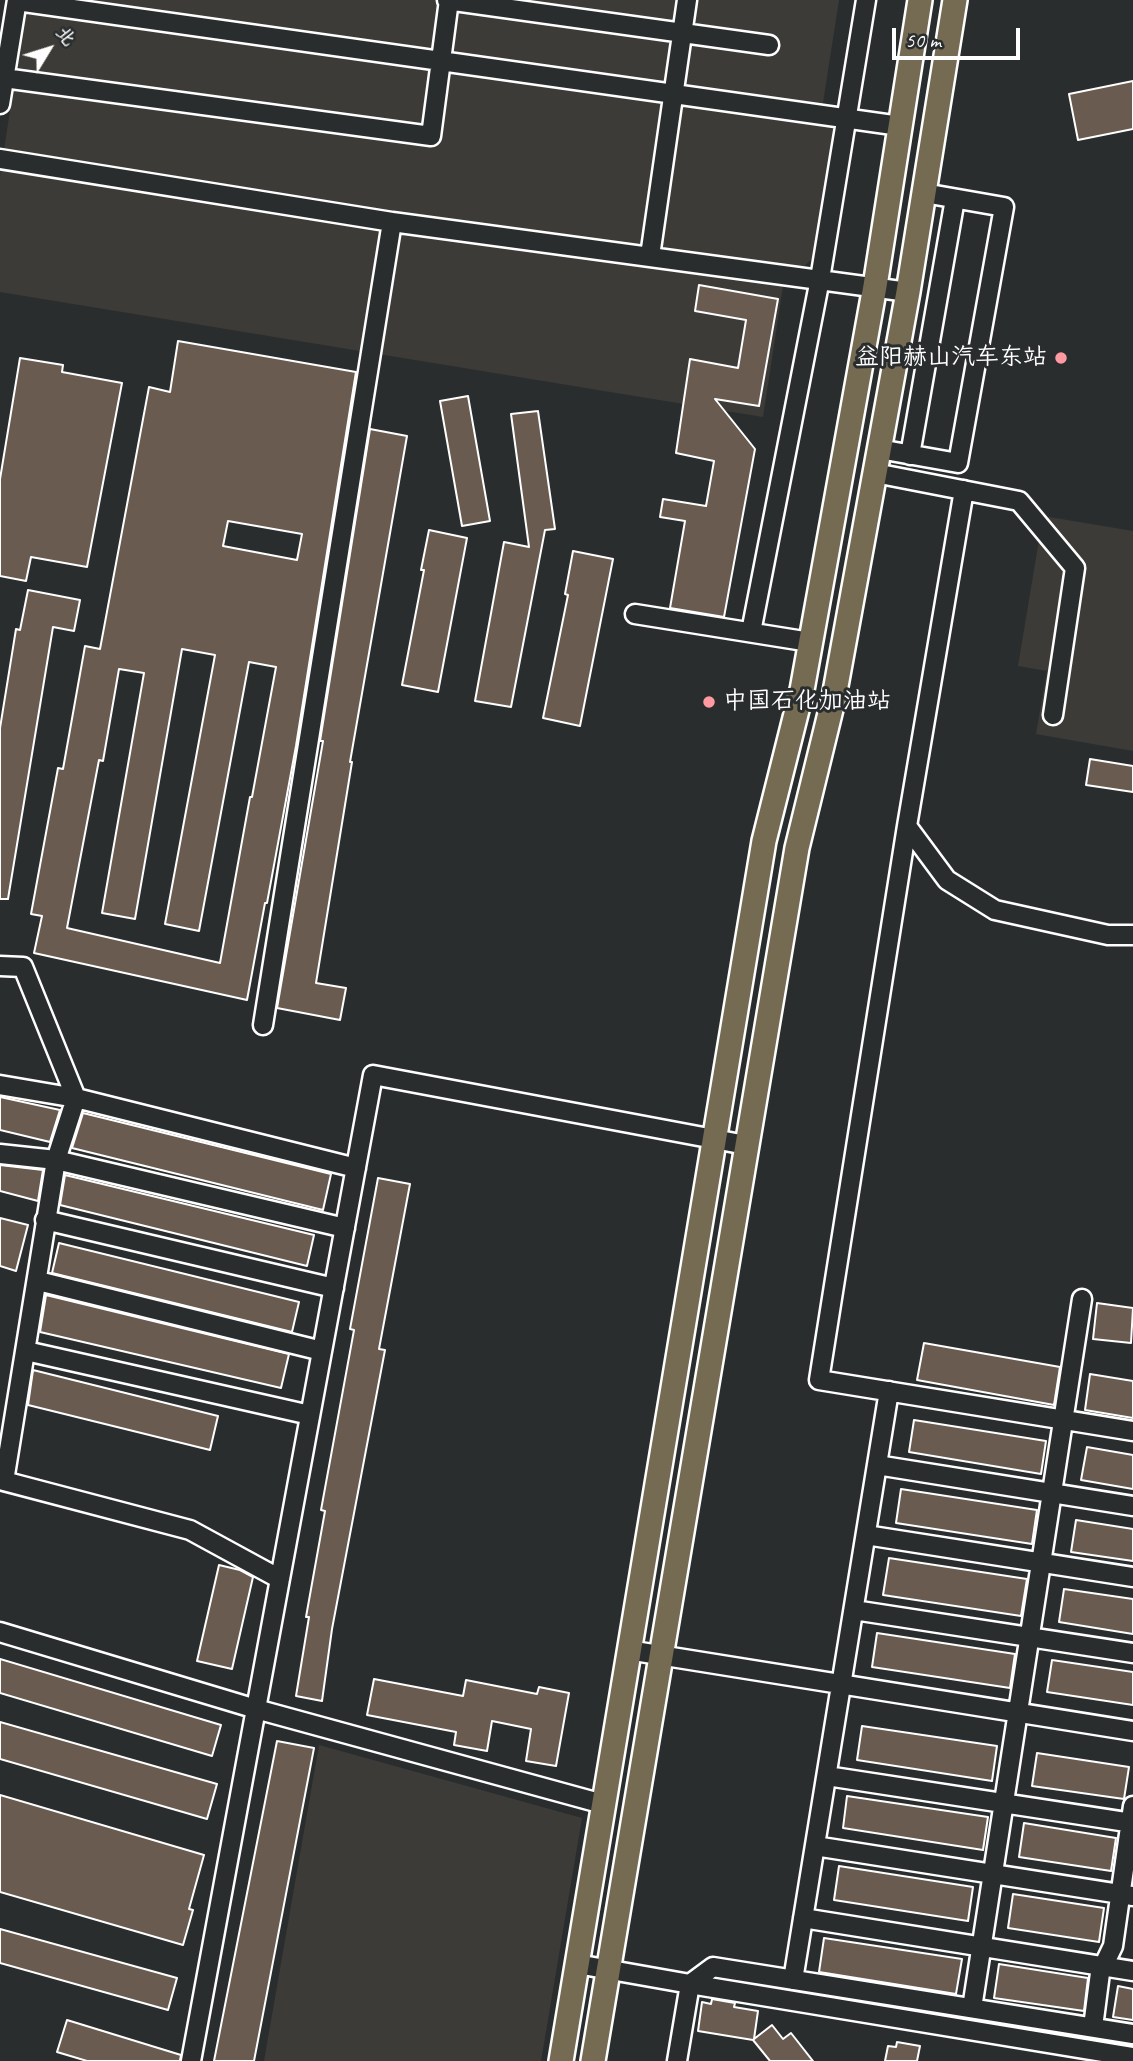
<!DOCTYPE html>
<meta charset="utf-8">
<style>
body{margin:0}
#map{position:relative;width:1133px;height:2061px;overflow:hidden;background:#2a2d2e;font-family:Caveat,"LXGW WenKai TC",sans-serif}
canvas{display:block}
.north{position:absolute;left:14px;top:14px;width:70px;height:70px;-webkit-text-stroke:5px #2a2d2e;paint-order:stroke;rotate:52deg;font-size:19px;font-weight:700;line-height:28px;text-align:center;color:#fff}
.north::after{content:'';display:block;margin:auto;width:24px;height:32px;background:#fff;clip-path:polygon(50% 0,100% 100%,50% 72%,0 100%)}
.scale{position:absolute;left:892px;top:28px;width:128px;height:32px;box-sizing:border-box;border:4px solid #fff;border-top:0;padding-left:9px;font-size:21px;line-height:24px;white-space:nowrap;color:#fff;-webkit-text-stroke:5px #2a2d2e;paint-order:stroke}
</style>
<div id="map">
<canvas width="1133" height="2061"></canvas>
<div class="north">北</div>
<div class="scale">50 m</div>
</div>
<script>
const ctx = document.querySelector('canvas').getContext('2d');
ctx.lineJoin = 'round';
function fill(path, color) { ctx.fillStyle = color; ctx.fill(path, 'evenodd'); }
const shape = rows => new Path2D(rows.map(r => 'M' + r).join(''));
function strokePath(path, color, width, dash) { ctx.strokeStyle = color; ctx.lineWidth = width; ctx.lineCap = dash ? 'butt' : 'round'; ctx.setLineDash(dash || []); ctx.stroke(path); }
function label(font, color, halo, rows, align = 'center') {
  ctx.font = font + ' Caveat,"LXGW WenKai TC",sans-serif'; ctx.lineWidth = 6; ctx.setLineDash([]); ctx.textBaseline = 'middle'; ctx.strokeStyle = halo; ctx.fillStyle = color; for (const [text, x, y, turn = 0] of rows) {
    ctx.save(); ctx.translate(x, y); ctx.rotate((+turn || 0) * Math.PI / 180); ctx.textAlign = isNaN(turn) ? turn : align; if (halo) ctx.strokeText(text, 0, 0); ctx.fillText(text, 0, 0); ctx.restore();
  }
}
const built = shape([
 [27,0,839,0,822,109,838,112,813,258,783,286,763,417,0,292,0,176],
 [1043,516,1133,531,1133,751,1036,734,1047,671,1018,666],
 [319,1745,582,1818,541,2061,264,2061]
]);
const building = shape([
 [1133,81,1133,129,1078,140,1069,94,1133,81],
 [699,285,778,299,759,406,715,399,755,449,724,617,670,608,685,521,660,517,663,499,706,506,714,461,676,453,690,359,738,368,746,320,695,311,699,285],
 [178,341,356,372,296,746,267,903,265,903,247,1000,34,953,42,916,31,914,58,768,63,769,85,646,100,649,149,387,170,392,178,341],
 [228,521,302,534,297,560,223,546,228,521],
 [182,649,215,655,165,924,199,931,249,662,276,667,252,797,250,797,220,963,67,928,99,760,103,761,119,669,144,673,102,913,135,919,182,649],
 [20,358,63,365,62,372,122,383,87,567,31,557,26,581,0,576,0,479,20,358],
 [468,396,490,521,462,526,440,401,468,396],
 [538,411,555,529,545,530,511,707,475,701,504,542,529,547,511,414,538,411],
 [370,429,407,436,350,762,352,762,316,983,346,988,340,1020,277,1008,323,741,320,741,370,429],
 [429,530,467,538,438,692,402,685,424,570,421,570,429,530],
 [573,551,613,559,580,726,543,718,568,595,565,594,573,551],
 [28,590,80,600,74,631,53,627,8,899,0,899,0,728,16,629,20,630,28,590],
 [1090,759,1133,766,1133,792,1086,785,1090,759],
 [0,1097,60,1110,50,1142,0,1130,0,1097],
 [83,1113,331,1174,323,1210,72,1148,83,1113],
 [0,1165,43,1170,38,1201,0,1191,0,1165],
 [65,1175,314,1235,307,1266,60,1205,65,1175],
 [378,1178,410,1184,379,1349,385,1350,332,1629,322,1701,296,1696,309,1617,306,1617,325,1511,321,1510,354,1330,350,1329,378,1178],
 [0,1218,28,1225,16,1271,0,1266,0,1218],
 [59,1243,299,1302,292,1332,52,1273,59,1243],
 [46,1295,289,1354,281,1388,40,1332,46,1295],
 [1097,1303,1133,1308,1131,1343,1093,1339,1097,1303],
 [924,1343,1060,1367,1054,1405,917,1380,924,1343],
 [33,1370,218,1416,210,1450,28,1405,33,1370],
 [1090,1374,1133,1381,1133,1418,1085,1410,1090,1374],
 [914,1420,1046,1441,1041,1474,909,1452,914,1420],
 [1087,1447,1133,1455,1133,1489,1081,1480,1087,1447],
 [901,1489,1037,1510,1032,1544,896,1523,901,1489],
 [1076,1520,1133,1529,1133,1561,1071,1552,1076,1520],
 [889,1558,1027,1579,1021,1616,883,1595,889,1558],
 [219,1565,240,1570,253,1577,232,1669,197,1661,219,1565],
 [1064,1589,1133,1599,1133,1634,1059,1622,1064,1589],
 [877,1633,1015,1654,1010,1688,872,1667,877,1633],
 [0,1659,221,1725,212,1756,0,1693,0,1659],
 [1052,1660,1133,1672,1133,1705,1047,1692,1052,1660],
 [374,1679,463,1696,466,1680,537,1694,539,1687,569,1693,556,1766,526,1761,531,1729,492,1721,487,1751,454,1745,456,1732,367,1715,374,1679],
 [0,1722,217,1784,207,1819,0,1759,0,1722],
 [862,1726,997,1746,992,1781,857,1760,862,1726],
 [277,1741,314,1748,254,2061,214,2061,277,1741],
 [1037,1753,1129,1767,1124,1799,1032,1786,1037,1753],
 [0,1795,204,1855,189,1909,193,1910,183,1945,0,1892,0,1795],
 [847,1796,988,1817,983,1850,843,1828,847,1796],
 [1024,1823,1116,1838,1111,1871,1019,1857,1024,1823],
 [839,1866,973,1887,968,1921,834,1900,839,1866],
 [1013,1894,1104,1908,1099,1942,1008,1928,1013,1894],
 [0,1929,177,1978,168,2010,0,1963,0,1929],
 [824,1938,962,1959,956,1994,819,1972,824,1938],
 [999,1964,1088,1978,1084,2011,994,1998,999,1964],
 [1118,1986,1133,1989,1133,2020,1113,2017,1118,1986],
 [712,1999,735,2003,734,2007,758,2011,754,2039,772,2025,783,2039,791,2033,813,2061,770,2061,753,2040,698,2031,702,2002,711,2004,712,1999],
 [67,2020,181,2055,180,2061,87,2061,57,2052,67,2020],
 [897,2042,920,2046,917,2061,885,2061,888,2046,896,2047,897,2042]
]);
const minor = shape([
 [447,0,769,45],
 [17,1,900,126],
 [4,78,431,136,449,0],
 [0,104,17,0],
 [0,159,392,222,908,292],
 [650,256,687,0],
 [879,449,958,463,1004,207,924,193],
 [910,455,955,199],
 [875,473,1019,501,1075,568,1053,715],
 [964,490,907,826,819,1380,1133,1431],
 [635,614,810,642],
 [751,632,820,279,866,0],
 [907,826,947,880,995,910,1108,935,1133,935],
 [0,966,23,967,76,1098,56,1160,4,1481],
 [263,1025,392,222],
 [0,1085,76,1098,356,1168],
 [0,1154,56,1160,345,1228],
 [45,1220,334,1288],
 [38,1281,322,1351],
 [26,1351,310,1415],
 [877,1465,1133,1506],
 [0,1480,190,1530,280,1579],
 [866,1535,1133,1577],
 [854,1610,1133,1653],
 [0,1632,256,1709,603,1804],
 [628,1650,1133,1731],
 [827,1776,1133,1823],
 [815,1846,1133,1896],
 [803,1918,1133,1971],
 [577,1964,690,1984,713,1967,1133,2034],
 [793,1980,889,1391],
 [972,2008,1082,1299],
 [1093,2027,1100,1973,1113,1946,1133,1806],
 [191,2061,373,1075,746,1145],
 [677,2061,690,1984,1133,2057]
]);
const major = shape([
 [561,2061,764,841,802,690,875,286,920,0],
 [593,2061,797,848,834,697,908,292,955,0]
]);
const markers = [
 [1061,358,7,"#ff9aa2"],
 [709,702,7,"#ff9aa2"]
];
const poiNames = [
 ["益阳赫山汽车东站",1047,358],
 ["中国石化加油站",723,702,"left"]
];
fill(built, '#3d3b38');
fill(building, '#6a5b51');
strokePath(building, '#fff', 2);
strokePath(minor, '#fff', 23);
strokePath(major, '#fff', 28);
strokePath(minor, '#2a2d2e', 18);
strokePath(major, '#746b52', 23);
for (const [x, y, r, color] of markers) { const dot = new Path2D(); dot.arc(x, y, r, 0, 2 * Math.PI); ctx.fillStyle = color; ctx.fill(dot); strokePath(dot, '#2a2d2e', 2.5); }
label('24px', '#fff', '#2a2d2e', poiNames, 'right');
</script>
